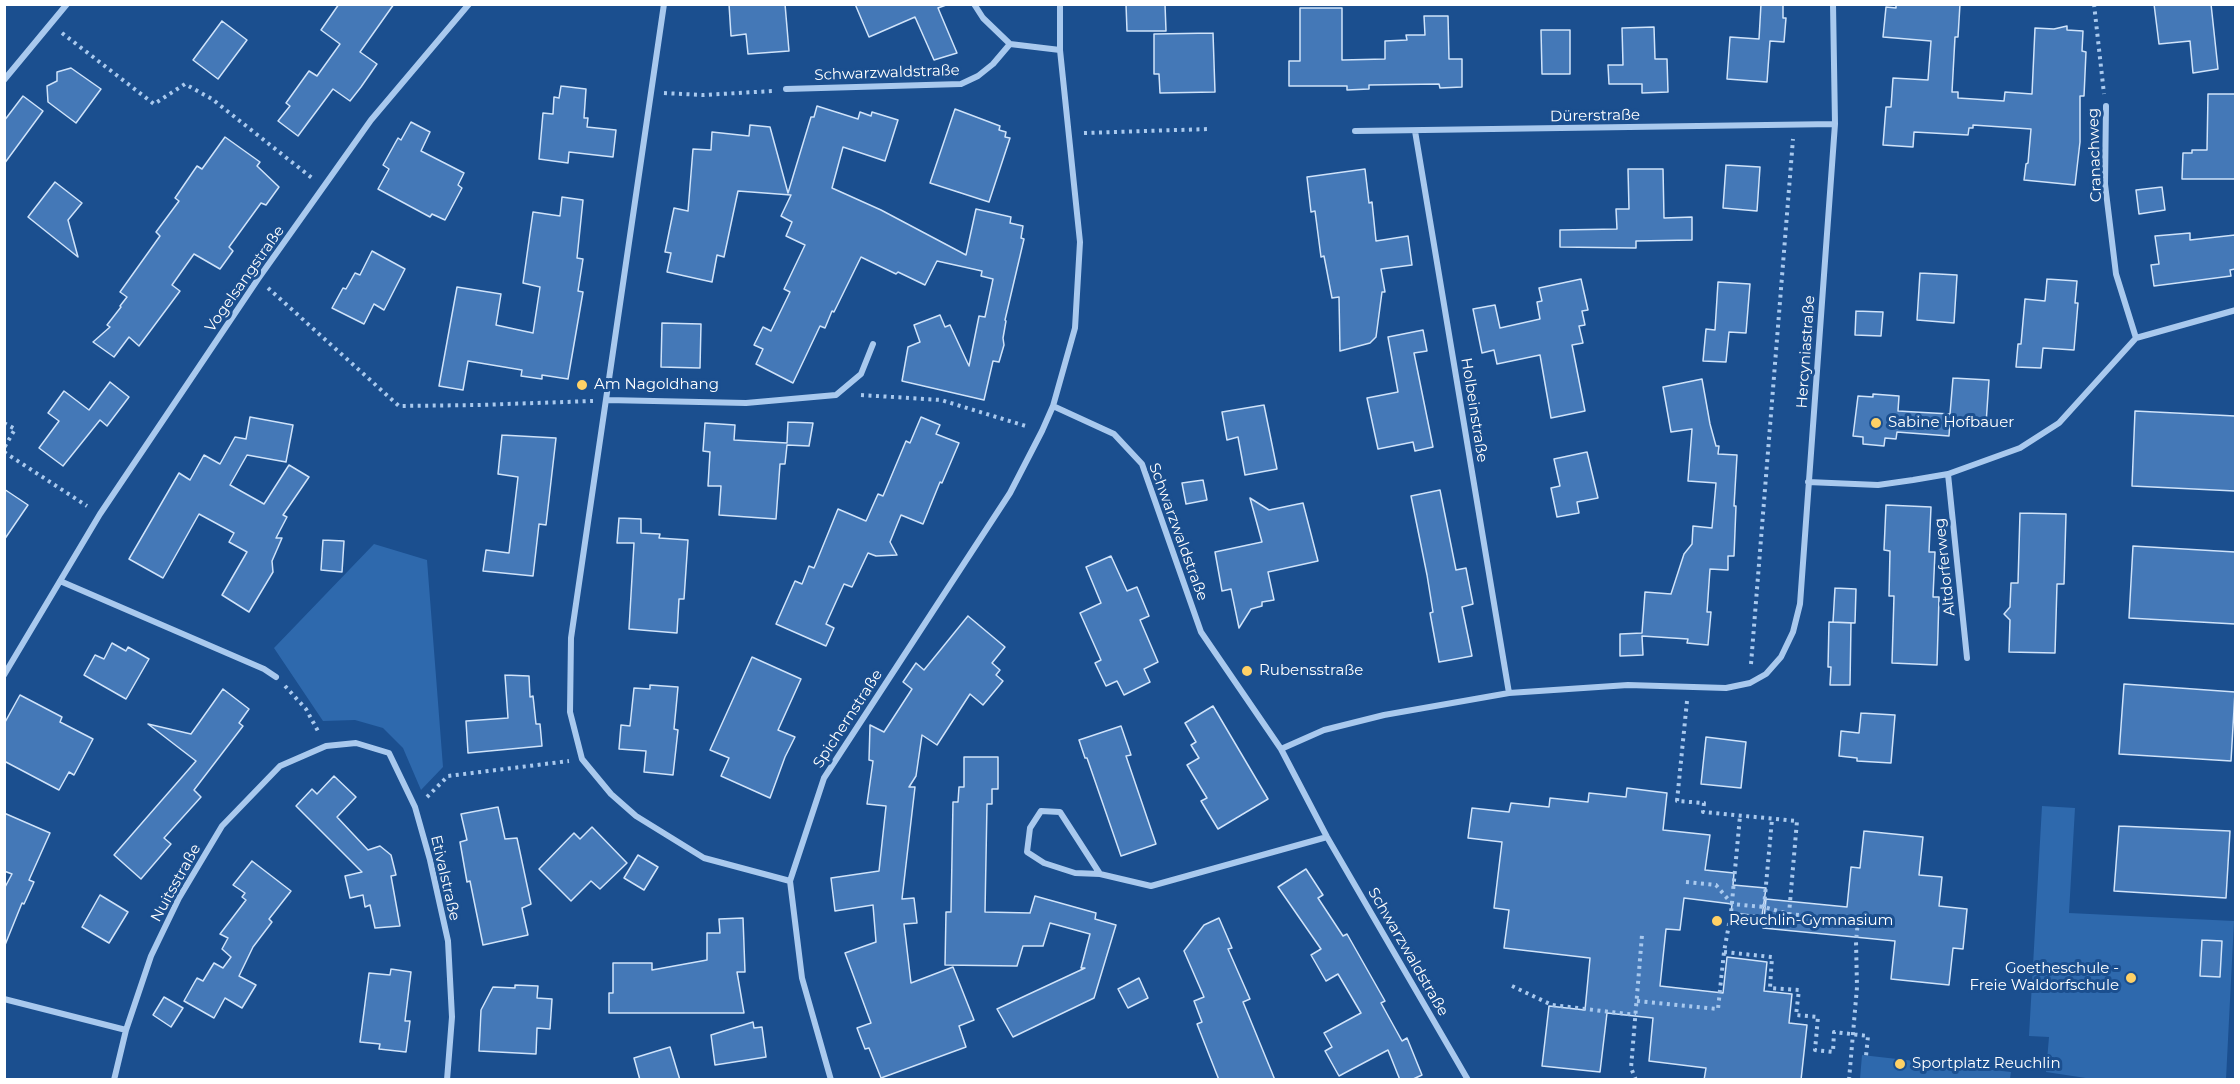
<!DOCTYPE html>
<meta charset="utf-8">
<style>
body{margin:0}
#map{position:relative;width:2240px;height:1084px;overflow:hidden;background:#1b4f8f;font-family:Montserrat,sans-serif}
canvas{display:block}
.frame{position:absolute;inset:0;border:6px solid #fff;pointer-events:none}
</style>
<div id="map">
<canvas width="2240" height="1084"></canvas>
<div class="frame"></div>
</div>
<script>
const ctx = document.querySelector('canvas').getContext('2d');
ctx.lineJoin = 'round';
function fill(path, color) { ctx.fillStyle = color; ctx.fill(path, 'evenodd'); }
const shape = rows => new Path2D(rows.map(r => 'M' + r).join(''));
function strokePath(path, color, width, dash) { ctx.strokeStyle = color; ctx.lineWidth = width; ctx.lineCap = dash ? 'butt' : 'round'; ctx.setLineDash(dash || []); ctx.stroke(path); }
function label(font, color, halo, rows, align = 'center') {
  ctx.font = font + ' Montserrat,sans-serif'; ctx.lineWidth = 6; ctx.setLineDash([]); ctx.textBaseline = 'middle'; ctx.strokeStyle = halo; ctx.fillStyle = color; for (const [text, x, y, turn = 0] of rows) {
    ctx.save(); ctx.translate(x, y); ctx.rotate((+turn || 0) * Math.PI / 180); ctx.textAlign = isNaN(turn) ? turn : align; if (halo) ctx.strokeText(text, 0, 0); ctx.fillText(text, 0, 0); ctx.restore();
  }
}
const green = shape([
 [374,544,427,560,443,767,421,790,403,748,383,728,355,720,323,721,274,648],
 [2042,806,2075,808,2069,913,2234,921,2226,1079,2099,1080,2046,1072,2049,1037,2029,1036],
 [1862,1055,2011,1072,2010,1079,1860,1079]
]);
const building = shape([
 [339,4,394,4,360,52,377,64,361,87,350,101,333,89,298,136,278,121,290,106,286,103,309,71,317,76,340,44,321,30,339,4],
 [729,4,785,4,789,51,748,54,746,34,731,36,729,4],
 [855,4,946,5,938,8,957,53,934,60,915,17,869,37,855,4],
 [1126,4,1165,4,1166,31,1127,31,1126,4],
 [1761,4,1783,4,1783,18,1786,18,1784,42,1770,41,1767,82,1727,79,1730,37,1759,39,1761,4],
 [1896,4,1960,4,1958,37,1955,37,1952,92,1958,92,1958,98,2004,101,2005,92,2032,94,2035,28,2054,29,2067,26,2067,30,2083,31,2082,51,2086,52,2084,96,2080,96,2080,142,2075,185,2024,180,2026,164,2028,163,2031,129,1973,125,1973,128,1969,128,1968,135,1914,132,1913,147,1883,145,1886,107,1891,107,1893,78,1928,80,1931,41,1883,37,1886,7,1896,8,1896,4],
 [2154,4,2211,4,2218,69,2193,73,2190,41,2159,44,2154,4],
 [1300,8,1342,8,1342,60,1385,59,1385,41,1407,40,1406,35,1425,35,1424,16,1448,16,1449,59,1462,59,1462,87,1440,88,1439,84,1369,85,1369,89,1347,90,1347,86,1289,86,1289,61,1300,61,1300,8],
 [222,21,247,40,218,79,193,60,222,21],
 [1654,27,1655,59,1667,59,1668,92,1642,93,1642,84,1609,84,1608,65,1623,65,1622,28,1654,27],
 [1541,30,1570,30,1570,74,1542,74,1541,30],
 [1213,33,1215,92,1160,93,1159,74,1154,74,1154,34,1213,33],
 [71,68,101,89,76,123,48,102,47,86,57,81,57,72,71,68],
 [561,86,586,89,584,118,588,118,587,127,616,130,613,157,569,152,568,163,539,159,543,113,553,114,554,97,559,98,561,86],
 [2208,94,2235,94,2235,179,2182,179,2183,153,2192,153,2192,150,2207,150,2208,94],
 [23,96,43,111,4,164,4,121,23,96],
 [817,106,858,119,860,112,871,116,872,112,898,120,885,161,843,147,832,188,881,210,966,255,976,209,1011,217,1010,223,1023,226,1021,238,1024,239,1005,320,1006,321,1003,338,1004,345,999,362,993,361,984,400,902,381,908,347,920,342,914,325,940,315,945,327,950,325,969,366,979,316,985,317,993,279,981,276,982,271,937,261,925,285,898,272,896,274,861,257,834,312,832,311,825,328,820,326,793,383,756,364,763,349,754,345,763,327,771,331,790,292,784,289,805,245,786,236,792,222,781,216,791,195,738,191,724,257,717,255,712,282,667,272,671,253,665,252,674,208,688,211,693,149,711,150,712,132,749,136,750,125,770,127,788,193,811,117,814,117,817,106],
 [955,109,1000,126,999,130,1006,132,1005,137,1010,138,989,202,930,183,955,109],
 [411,122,430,132,421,151,464,173,458,185,462,188,445,220,432,214,430,217,378,189,389,169,383,165,398,138,401,140,411,122],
 [225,137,260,162,257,166,279,187,266,205,261,203,229,247,233,251,220,269,194,254,172,285,180,291,139,346,129,337,114,357,93,342,110,327,107,325,121,307,120,306,127,297,120,292,160,236,156,232,179,201,175,198,197,166,202,169,225,137],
 [1726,165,1760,167,1757,211,1723,208,1726,165],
 [1365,169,1369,203,1372,202,1376,241,1408,236,1412,265,1381,269,1385,292,1382,292,1376,337,1370,343,1340,351,1339,297,1332,298,1324,256,1321,257,1315,211,1311,212,1307,177,1365,169],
 [1628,169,1663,169,1664,218,1692,217,1692,240,1636,241,1636,248,1560,247,1560,230,1617,229,1616,209,1629,209,1628,169],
 [55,182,82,203,68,220,78,257,28,217,55,182],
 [2162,187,2165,210,2139,214,2136,190,2162,187],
 [562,197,583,200,577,258,583,259,578,291,583,292,568,379,542,375,542,379,521,376,522,370,468,361,463,390,439,386,457,287,501,294,496,325,533,333,540,287,523,283,533,212,560,216,562,197],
 [2190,233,2190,240,2235,235,2235,269,2230,270,2231,276,2154,286,2151,265,2159,264,2155,236,2190,233],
 [372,251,405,269,384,310,374,304,364,324,332,308,343,288,346,289,355,273,360,275,372,251],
 [1920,273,1957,275,1954,323,1917,320,1920,273],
 [1581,279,1588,310,1582,311,1585,325,1579,326,1583,343,1572,345,1585,411,1551,418,1540,355,1497,364,1494,350,1482,353,1473,309,1495,305,1500,328,1540,319,1537,302,1542,301,1539,288,1581,279],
 [2047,279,2077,281,2075,303,2078,303,2074,350,2043,348,2041,368,2016,367,2018,344,2021,344,2025,299,2045,301,2047,279],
 [1718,282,1750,284,1746,333,1729,332,1726,362,1703,361,1706,329,1715,330,1718,282],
 [1856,311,1883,312,1881,336,1855,335,1856,311],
 [662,323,701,324,700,368,661,367,662,323],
 [1423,330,1427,351,1414,353,1433,447,1415,451,1413,442,1378,449,1367,398,1398,392,1388,337,1423,330],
 [1953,378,1989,380,1986,424,1950,421,1949,436,1897,432,1896,439,1885,438,1884,446,1863,444,1863,437,1853,436,1858,396,1873,397,1873,394,1899,396,1898,411,1950,414,1953,378],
 [1702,379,1710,424,1716,446,1719,446,1718,454,1737,455,1734,506,1736,506,1734,556,1728,556,1728,570,1710,569,1707,612,1711,612,1708,645,1687,643,1688,639,1642,636,1643,655,1620,656,1620,634,1642,633,1645,592,1671,594,1684,554,1692,544,1693,526,1712,528,1716,483,1688,481,1692,429,1671,432,1663,387,1702,379],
 [110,382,129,397,107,426,100,420,63,466,39,448,59,421,48,413,64,391,89,410,110,382],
 [1264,405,1277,469,1245,475,1238,437,1227,440,1222,412,1264,405],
 [2135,411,2235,416,2235,491,2132,486,2135,411],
 [250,417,293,425,286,462,247,455,230,485,264,504,289,465,309,477,283,515,287,517,276,538,282,538,272,561,273,572,249,612,222,595,247,552,229,542,234,533,199,514,163,578,129,559,179,473,190,480,204,455,220,464,235,437,246,439,250,417],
 [921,417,940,425,936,434,959,443,942,483,940,482,923,524,901,515,890,542,897,555,876,556,868,553,852,587,844,584,826,624,834,628,826,646,776,624,795,581,802,584,809,566,814,568,838,509,866,521,878,494,883,496,906,441,910,443,921,417],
 [788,422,813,423,809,446,787,445,785,464,780,464,776,519,719,515,721,486,708,486,710,452,703,451,705,423,735,425,734,440,787,443,788,422],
 [502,435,556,438,546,525,539,524,533,576,483,571,486,550,509,553,518,477,498,474,502,435],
 [1587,452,1598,498,1577,502,1579,513,1557,517,1551,488,1560,486,1554,459,1587,452],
 [1203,480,1207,500,1186,504,1182,483,1203,480],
 [4,489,28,505,4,540,4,489],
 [1440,490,1456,570,1466,568,1473,604,1462,607,1472,656,1439,662,1430,613,1433,612,1427,575,1411,496,1440,490],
 [1250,498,1269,510,1303,503,1318,561,1268,572,1274,600,1262,602,1262,606,1251,609,1239,628,1231,589,1222,591,1215,552,1262,542,1250,498],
 [1886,505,1931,507,1929,552,1935,552,1933,597,1939,597,1937,665,1892,663,1894,596,1889,596,1890,551,1884,550,1886,505],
 [2020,513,2066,514,2064,584,2057,584,2055,653,2009,652,2010,620,2004,614,2010,607,2011,583,2018,583,2020,513],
 [619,518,641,519,641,533,660,534,659,538,688,540,684,599,679,599,677,633,629,629,634,543,617,543,619,518],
 [323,540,344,541,342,572,321,570,323,540],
 [2133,546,2235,552,2235,624,2129,618,2133,546],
 [1111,556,1127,591,1137,587,1149,616,1140,620,1158,662,1144,669,1150,682,1124,695,1117,681,1106,686,1095,663,1101,660,1080,613,1101,603,1086,567,1111,556],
 [1835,588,1856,589,1855,623,1833,622,1835,588],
 [968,616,1005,647,992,663,1000,670,996,675,1003,681,983,705,970,694,937,745,922,735,916,776,909,787,915,787,902,899,914,898,917,923,904,924,911,983,953,967,974,1020,959,1026,966,1047,881,1078,869,1048,865,1049,857,1028,871,1023,845,953,876,942,873,905,835,911,831,878,879,871,886,806,867,804,873,761,869,760,870,725,884,732,912,689,903,682,916,663,924,670,968,616],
 [1829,622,1851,623,1850,685,1830,685,1831,667,1828,667,1829,622],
 [112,643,126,651,128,647,149,659,126,699,84,675,95,655,104,659,112,643],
 [752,657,801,679,778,730,795,737,785,757,770,798,721,776,729,758,710,750,752,657],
 [505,675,529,676,530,697,533,696,536,724,540,724,542,746,468,753,466,721,508,718,505,675],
 [2124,684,2235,692,2231,761,2119,754,2124,684],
 [650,685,678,687,674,729,678,730,673,775,644,772,646,751,619,749,621,725,630,726,634,688,650,689,650,685],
 [223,689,249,709,239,723,243,726,194,790,201,797,164,838,171,844,141,879,114,855,196,761,148,724,191,734,223,689],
 [20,695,62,717,60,722,93,739,74,775,69,772,59,790,4,761,4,724,20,695],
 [1213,706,1268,799,1218,829,1201,801,1207,798,1187,765,1199,758,1191,745,1196,742,1185,723,1213,706],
 [1861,713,1895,715,1891,763,1857,761,1857,758,1839,756,1841,731,1859,733,1861,713],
 [1121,726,1131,755,1126,756,1156,844,1121,856,1087,758,1085,758,1079,740,1121,726],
 [1706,737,1746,742,1741,788,1701,784,1706,737],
 [964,757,998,757,998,789,992,789,992,804,987,804,985,912,1030,913,1035,896,1096,913,1095,919,1116,925,1094,998,1013,1037,997,1009,1085,968,1081,968,1090,934,1050,923,1043,946,1023,946,1017,966,945,965,946,912,951,912,953,802,958,802,959,787,964,787,964,757],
 [334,776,356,797,337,817,368,850,380,846,391,855,396,875,391,876,400,926,375,928,370,905,365,907,363,895,350,898,345,876,362,872,296,806,312,789,317,794,334,776],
 [1627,788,1667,793,1663,830,1710,835,1705,870,1734,873,1733,885,1766,888,1762,916,1731,913,1732,904,1684,898,1680,930,1666,929,1660,986,1723,993,1727,957,1767,962,1764,991,1792,994,1789,1023,1807,1025,1801,1080,1704,1080,1706,1068,1649,1061,1653,1018,1607,1013,1600,1072,1542,1066,1549,1006,1585,1010,1590,958,1504,948,1509,910,1494,908,1502,842,1468,838,1472,808,1509,812,1511,803,1549,807,1550,798,1588,802,1589,793,1626,797,1627,788],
 [498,807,505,839,517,838,531,904,522,908,528,935,483,945,470,881,467,882,460,842,467,840,461,814,498,807],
 [4,813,50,833,29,880,34,882,24,904,22,903,5,945,4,889,12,874,4,871,4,813],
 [2119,826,2230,831,2226,898,2114,891,2119,826],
 [592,827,627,863,600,889,591,881,571,901,539,869,574,833,580,839,592,827],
 [1864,831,1923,837,1919,875,1942,877,1939,906,1967,909,1963,949,1953,948,1949,985,1891,979,1895,941,1763,928,1766,899,1847,907,1851,867,1860,868,1864,831],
 [638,855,658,867,644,890,624,878,638,855],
 [252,861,291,891,269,919,272,922,253,947,239,976,256,985,242,1008,225,998,214,1018,184,1001,197,978,203,981,214,963,223,968,231,957,222,949,228,938,220,934,246,900,242,897,245,893,233,885,252,861],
 [1306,869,1323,895,1318,898,1343,936,1347,934,1385,1001,1381,1003,1402,1041,1407,1038,1422,1075,1411,1080,1400,1080,1388,1050,1339,1076,1325,1051,1332,1047,1324,1033,1361,1013,1338,974,1326,981,1311,955,1321,949,1278,887,1306,869],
 [100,895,128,912,109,943,82,927,100,895],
 [743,918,745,972,737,972,744,1013,609,1013,609,993,613,993,613,963,652,963,652,970,707,960,707,933,720,933,719,919,743,918],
 [1219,918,1232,948,1228,949,1250,999,1243,1002,1275,1080,1219,1080,1197,1024,1202,1022,1194,1001,1204,997,1184,951,1204,925,1219,918],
 [2202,940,2222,941,2220,977,2200,976,2202,940],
 [391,969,411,972,405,1021,410,1021,406,1052,379,1049,380,1044,360,1042,369,973,390,975,391,969],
 [1139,978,1148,998,1128,1008,1118,989,1139,978],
 [515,985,538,986,537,998,552,999,550,1029,537,1028,536,1054,479,1051,481,1010,493,987,515,988,515,985],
 [164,997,183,1008,171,1027,153,1015,164,997],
 [753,1022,754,1028,762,1027,766,1057,715,1065,711,1035,753,1022],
 [670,1047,680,1080,640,1080,634,1058,670,1047]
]);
const path = shape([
 [2094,4,2104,94],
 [62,33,154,104,185,84,212,99,312,178],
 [664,93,703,95,773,91],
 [1084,133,1209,129],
 [268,288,399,406,478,405,593,401],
 [861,395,941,400,1029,427],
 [4,423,15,429,4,448],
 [4,452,87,506],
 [1751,664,1793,139],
 [285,686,306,709,319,733],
 [1687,701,1677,801,1704,803,1703,812,1797,821,1789,914],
 [427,797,448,776,569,761],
 [1686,882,1716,885,1732,904,1764,907,1789,914,1873,923],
 [1764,907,1772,819],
 [1724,952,1772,957,1770,988,1799,990,1796,1015,1818,1017,1815,1050,1833,1052,1834,1032,1868,1036,1866,1056],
 [1512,986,1552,1005,1636,1015],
 [1637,1001,1718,1009,1724,952,1731,913,1740,816],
 [1636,1080,1631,1068,1642,935],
 [1849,1080,1857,987,1856,941,1858,921]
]);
const minor = shape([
 [664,4,571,638,570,712,582,759,611,794,636,816,704,858,790,881],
 [974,4,983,18,1010,44,1060,50],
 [4,80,67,4],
 [786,89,961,84,978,76,993,64,1010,44],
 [2106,106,2105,184,2116,274,2136,338],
 [1355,131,1835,124],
 [1415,131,1509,693],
 [607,400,746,403,836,395,861,374,873,344],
 [1053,406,1114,434,1142,464,1201,632,1281,749,1327,837,1468,1080],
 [1948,474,1967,658],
 [1808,482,1878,485,1913,480,1948,474,2020,448,2059,423,2136,338,2236,310],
 [60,581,264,669,276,677],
 [4,675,100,514,258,279,371,120,469,4],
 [1281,749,1324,730,1384,715,1509,693,1628,685,1726,688,1750,683,1766,674,1781,657,1793,632,1800,604,1835,124,1833,4],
 [1100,874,1075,873,1044,863,1027,852,1030,828,1041,811,1060,812,1100,874,1151,886,1327,837],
 [4,999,126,1030],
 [114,1080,126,1030,151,956,179,898,222,826,280,766,326,746,356,743,389,753,415,807,430,860,448,941,452,1017,447,1080],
 [831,1080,802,978,790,881,824,778,1010,493,1042,431,1053,406,1075,328,1080,242,1060,50,1060,4]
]);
const markers = [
 [582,385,6,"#ffd166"],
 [1876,423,6,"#ffd166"],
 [1247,671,6,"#ffd166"],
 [1717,921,6,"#ffd166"],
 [2131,978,6,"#ffd166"],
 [1900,1064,6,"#ffd166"]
];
const streetNames = [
 ["Schwarzwaldstraße",887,73,-2],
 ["Dürerstraße",1595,116,-1],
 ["Cranachweg",2095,155,-92],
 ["Vogelsangstraße",245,279,-55],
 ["Hercyniastraße",1806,352,-86],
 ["Holbeinstraße",1474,410,81],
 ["Schwarzwaldstraße",1178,532,70],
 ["Altdorferweg",1945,567,-96],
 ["Spichernstraße",848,719,-57],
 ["Etivalstraße",445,878,77],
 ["Nuitsstraße",176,883,-61],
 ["Schwarzwaldstraße",1408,952,60]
];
const poiNames = [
 ["Am Nagoldhang",594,385],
 ["Sabine Hofbauer",1888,423],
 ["Rubensstraße",1259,671],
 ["Reuchlin-Gymnasium",1729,921],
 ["Goetheschule -",2119,969,"right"],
 ["Freie Waldorfschule",2119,986,"right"],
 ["Sportplatz Reuchlin",1912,1064]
];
fill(green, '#2e69ad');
fill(building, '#4478b7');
strokePath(building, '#cfe3fa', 1.5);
strokePath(path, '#a9c9ee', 4, [3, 4.5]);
strokePath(minor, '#a9c9ee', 6);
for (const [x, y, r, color] of markers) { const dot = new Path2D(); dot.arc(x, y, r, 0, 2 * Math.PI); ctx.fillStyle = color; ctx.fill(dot); strokePath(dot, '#1b4f8f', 2); }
label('15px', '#fff', '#1b4f8f', streetNames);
label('15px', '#fff', '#1b4f8f', poiNames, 'left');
</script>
